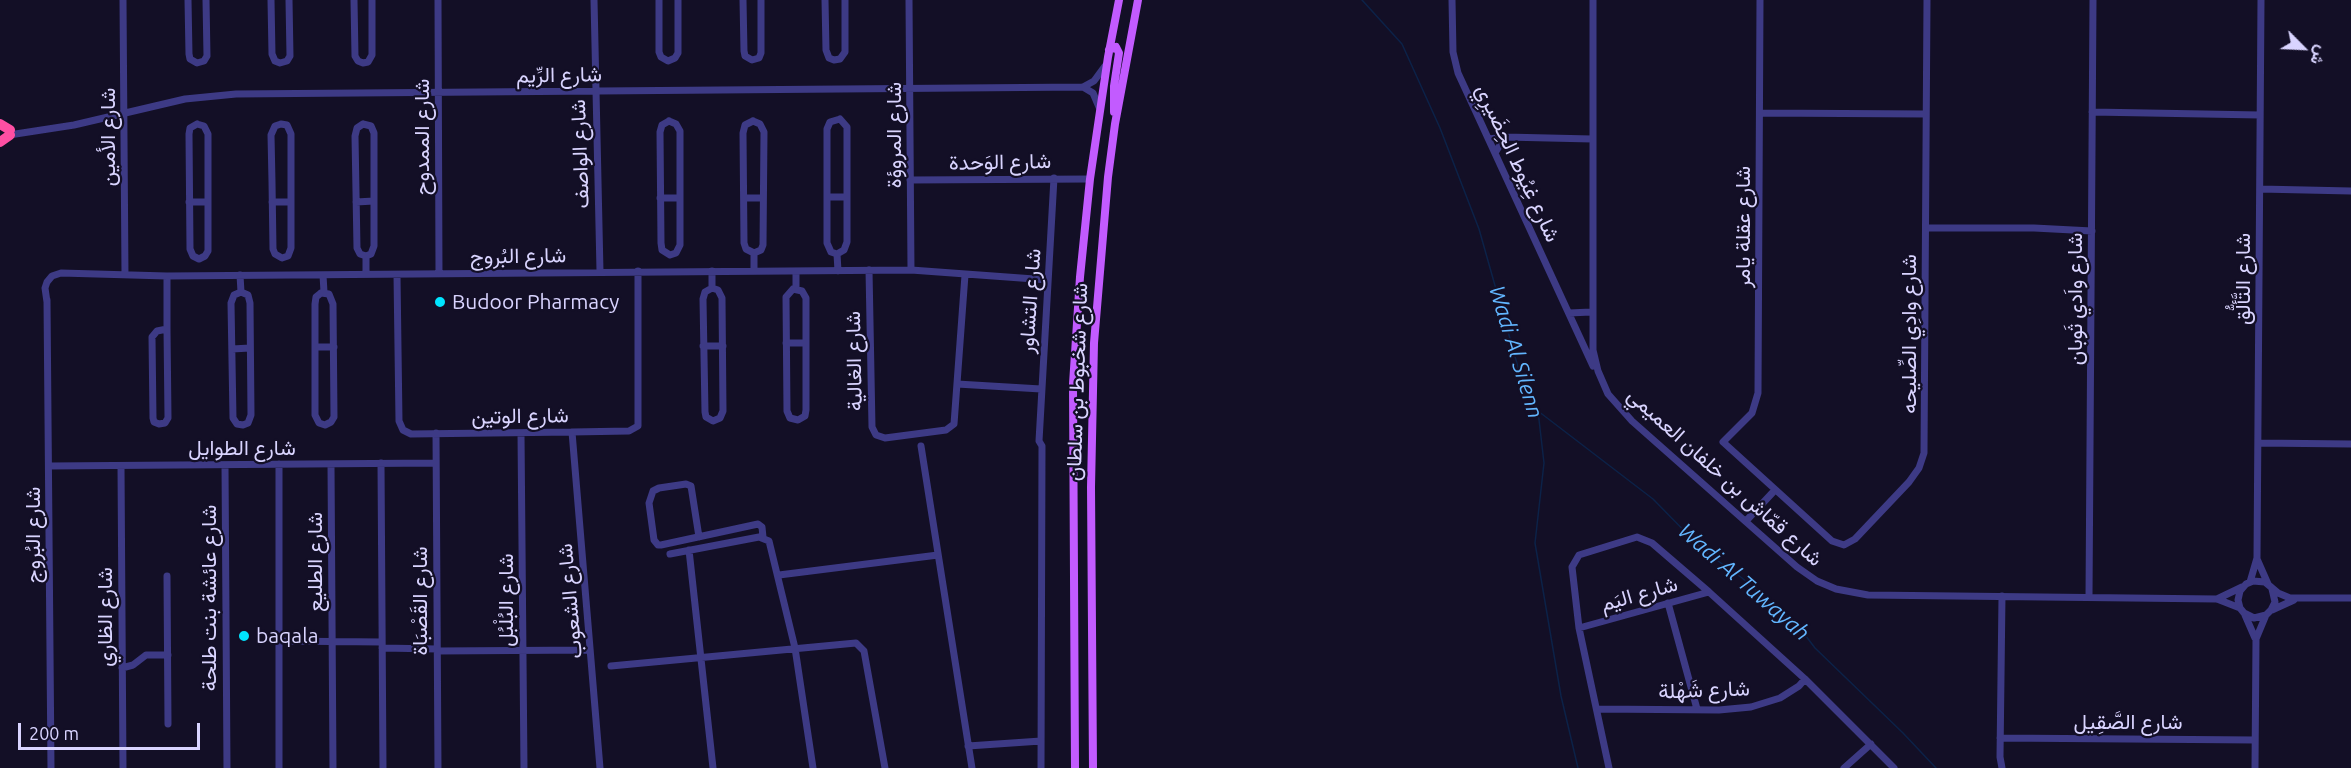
<!DOCTYPE html>
<meta charset="utf-8">
<style>
body{margin:0}
#map{position:relative;width:2351px;height:768px;overflow:hidden;background:#130f26;font-family:Ubuntu,Vazirmatn,sans-serif}
canvas{display:block}
.north{position:absolute;left:2273px;top:18px;width:60px;height:60px;-webkit-text-stroke:4px #130f26;paint-order:stroke;rotate:114deg;font-size:16px;font-weight:700;line-height:24px;text-align:center;color:#d9d4ff}
.north::after{content:'';display:block;margin:auto;width:21px;height:27px;background:#d9d4ff;clip-path:polygon(50% 0,100% 100%,50% 72%,0 100%)}
.scale{position:absolute;left:18px;top:723px;width:182px;height:27px;box-sizing:border-box;border:3px solid #d9d4ff;border-top:0;padding-left:8px;font-size:18px;line-height:21px;white-space:nowrap;color:#d9d4ff;-webkit-text-stroke:4px #130f26;paint-order:stroke}
</style>
<div id="map">
<canvas width="2351" height="768"></canvas>
<div class="north">ش</div>
<div class="scale">200 m</div>
</div>
<script>
const ctx = document.querySelector('canvas').getContext('2d');
ctx.lineJoin = 'round';
const shape = rows => new Path2D(rows.map(r => 'M' + r).join(''));
function strokePath(path, color, width, dash) { ctx.strokeStyle = color; ctx.lineWidth = width; ctx.lineCap = dash ? 'butt' : 'round'; ctx.setLineDash(dash || []); ctx.stroke(path); }
function label(font, color, halo, rows, align = 'center') {
  ctx.font = font + ' Ubuntu,Vazirmatn,sans-serif'; ctx.lineWidth = 4.5; ctx.setLineDash([]); ctx.textBaseline = 'middle'; ctx.strokeStyle = halo; ctx.fillStyle = color; for (const [text, x, y, turn = 0] of rows) {
    ctx.save(); ctx.translate(x, y); ctx.rotate((+turn || 0) * Math.PI / 180); ctx.textAlign = isNaN(turn) ? turn : align; if (halo) ctx.strokeText(text, 0, 0); ctx.fillText(text, 0, 0); ctx.restore();
  }
}
const stream = shape([
 [1362,0,1402,44,1440,128,1479,229,1520,374,1538,411,1544,463,1535,543,1561,696,1578,768],
 [1538,411,1653,499,1704,551,1742,578,1799,627,1815,648,1903,733,1936,768]
]);
const minor = shape([
 [123,0,125,275],
 [188,0,189,54,190,59,197,63,204,61,207,56,206,0],
 [271,0,272,54,275,61,280,63,287,61,290,56,289,0],
 [354,0,355,56,358,61,363,63,368,62,372,55,372,0],
 [438,0,439,273],
 [594,0,600,271],
 [659,0,659,52,661,57,668,61,675,58,678,53,678,0],
 [743,0,744,51,745,56,752,60,759,58,761,53,761,0],
 [825,0,826,50,829,58,834,60,840,59,845,52,845,0],
 [909,0,911,270],
 [1452,0,1453,52,1458,73,1593,366],
 [1593,0,1593,350,1598,371,1608,394,1632,421,1797,567,1817,581,1836,589,1868,595,2217,599,2240,608],
 [1760,0,1758,393,1752,413,1723,442,1832,541,1844,545,1855,539,1909,482,1919,468,1924,453,1927,0],
 [1083,87,1093,93,1099,107],
 [2092,112,2260,115],
 [1760,113,1926,114],
 [840,119,847,127,847,242,844,250,837,254,831,252,827,243,827,129,830,122,840,119],
 [669,121,676,124,680,131,680,245,676,253,670,255,662,250,661,243,660,132,662,125,669,121],
 [753,121,760,124,764,132,763,245,761,250,754,253,746,249,744,243,743,133,745,125,753,121],
 [197,124,204,126,208,134,208,251,205,256,199,259,193,256,190,249,189,134,190,128,197,124],
 [281,124,287,125,291,134,291,248,288,256,282,258,275,254,273,249,272,182,271,135,275,126,281,124],
 [363,124,371,126,374,133,374,246,371,254,366,256,360,254,357,248,355,136,357,128,363,124],
 [9,135,74,125,185,99,236,94,1083,87,1094,81,1105,66],
 [1489,139,1505,137,1592,139],
 [1495,153,1505,137],
 [910,180,1090,179],
 [2260,189,2351,191],
 [827,197,847,197],
 [660,198,680,198],
 [744,198,763,198],
 [189,202,208,202],
 [272,202,291,202],
 [356,202,374,201],
 [1926,228,2034,228,2092,231],
 [754,253,754,270],
 [837,254,838,271],
 [366,256,366,274],
 [869,270,872,427,876,435,885,438,946,430,954,424,965,275],
 [712,271,712,288],
 [796,271,796,289],
 [240,275,241,292],
 [323,275,324,292],
 [397,275,399,421,403,430,411,434,572,432,629,431,638,426,638,271],
 [167,276,167,329],
 [712,288,718,290,722,298,723,411,720,418,713,421,706,417,705,412,703,299,705,292,712,288],
 [793,289,802,291,806,298,806,410,805,416,798,420,790,418,787,411,786,297,793,289],
 [241,292,248,295,250,303,251,415,248,423,243,425,237,424,233,418,231,303,234,295,241,292],
 [321,293,329,294,333,304,334,417,331,422,325,425,319,423,315,415,315,304,316,297,321,293],
 [47,300,51,768],
 [47,302,45,288,47,282,52,276,61,273,167,276,911,270,1048,280],
 [1569,313,1591,312],
 [167,329,168,418,165,423,159,424,154,422,153,418,152,337,157,331,167,329],
 [786,343,806,343],
 [703,346,723,346],
 [315,347,334,347],
 [232,349,250,348],
 [957,384,1041,389],
 [572,432,600,768],
 [436,433,438,768],
 [521,433,524,768],
 [2258,443,2351,444],
 [921,446,972,768],
 [381,463,383,768],
 [331,464,333,768],
 [225,465,227,768],
 [49,466,436,463],
 [121,466,123,768],
 [1746,521,1775,490],
 [699,537,691,486,686,484,659,488,653,491,649,503,654,540,658,545,661,545,758,524,762,527,763,537],
 [689,550,713,768],
 [670,554,759,537,769,541,795,648,813,768],
 [2257,559,2268,584],
 [779,575,938,555],
 [167,576,168,724],
 [2250,582,2257,558,2261,0],
 [2272,589,2275,602,2271,610,2266,615,2254,618,2244,613,2240,608,2238,600,2240,591,2246,584,2253,581,2265,582,2278,593,2290,598,2351,598],
 [2002,596,2000,757,2002,768],
 [2089,597,2093,0],
 [2217,599,2242,587],
 [1668,603,1697,709],
 [2272,610,2294,600],
 [2245,615,2255,638],
 [1579,628,1709,592],
 [279,641,382,642],
 [382,648,437,649],
 [437,651,590,650],
 [611,666,856,643,864,651,885,768],
 [122,668,133,665,146,655,168,655],
 [1597,709,1719,710,1751,707,1780,698,1799,686,1805,679],
 [2000,738,2255,740],
 [968,746,1041,741],
 [279,768,279,464],
 [1041,768,1042,446,1039,441,1054,178],
 [1609,768,1579,628,1572,567,1579,555,1637,537,1652,543,1709,592,1805,679,1894,768],
 [1844,768,1871,744],
 [2255,768,2256,639,2266,615]
]);
const major = shape([
 [1109,50,1116,47,1119,53,1114,86,1114,112],
 [1075,768,1073,384,1080,277,1090,179,1108,57,1119,0],
 [1093,768,1091,487,1094,343,1108,177,1115,124,1138,0]
]);
const highway = shape([
 [0,124,10,130],
 [0,142,10,135]
]);
const markers = [
 [440,302,6,"#00e5ff"],
 [244,636,6,"#00e5ff"]
];
const streetNames = [
 ["شارع الرِّيم",559,75,-1],
 ["شارع المروؤة",894,135,-90],
 ["شارع الأمين",108,137,-90],
 ["شارع الممدوح",422,137,-90],
 ["شارع الواصف",580,154,-92],
 ["شارع الوَحدة",1000,162,-1],
 ["شارع غِيُوط الحِضَيرِي",1518,163,65],
 ["شارع عقلة يامر",1743,227,-90],
 ["شارع البُروج",518,256,-1],
 ["شارع التَّألُّق",2243,279,-90],
 ["شارع واَدي ثَوبان",2075,299,-90],
 ["شارع التشاور",1030,301,-86],
 ["شارع وادِي الصِّليحه",1909,334,-90],
 ["شارع الغالية",854,361,-91],
 ["شارع شخبوط بن سلطان",1077,382,-88],
 ["شارع الوتين",520,416,-1],
 ["شارع الطوايل",242,448],
 ["شارع قمّاش بن خلفان العميمي",1725,477,42],
 ["شارع البُروج",33,535,-90],
 ["شارع الطليع",315,562,-90],
 ["شارع اليَم",1639,594,-16],
 ["شارع عائشة بنت طلحة",209,598,-90],
 ["شارع البُلْبُل",506,600,-90],
 ["شارع القَصْبَاة",420,601,-90],
 ["شارع الشعوب",570,601,-95],
 ["شارع الظاري",105,617,-90],
 ["شارع شَهْلة",1704,690,-2],
 ["شارع الصَّقِيل",2128,722]
];
const poiNames = [
 ["Budoor Pharmacy",452,302],
 ["baqala",256,636]
];
const waterNames = [
 ["Wadi Al Silenn",1516,352,73],
 ["Wadi Al Tuwayah",1744,582,41]
];
strokePath(stream, '#0c2248', 1.5);
strokePath(minor, '#3d3a85', 7);
strokePath(major, '#c25bff', 8);
strokePath(highway, '#ff4fa3', 10);
for (const [x, y, r, color] of markers) { const dot = new Path2D(); dot.arc(x, y, r, 0, 2 * Math.PI); ctx.fillStyle = color; ctx.fill(dot); strokePath(dot, '#130f26', 2); }
label('21px', '#d9d4ff', '#130f26', streetNames);
label('21px', '#d9d4ff', '#130f26', poiNames, 'left');
label('italic 22px', '#62b6ff', '#130f26', waterNames);
</script>
